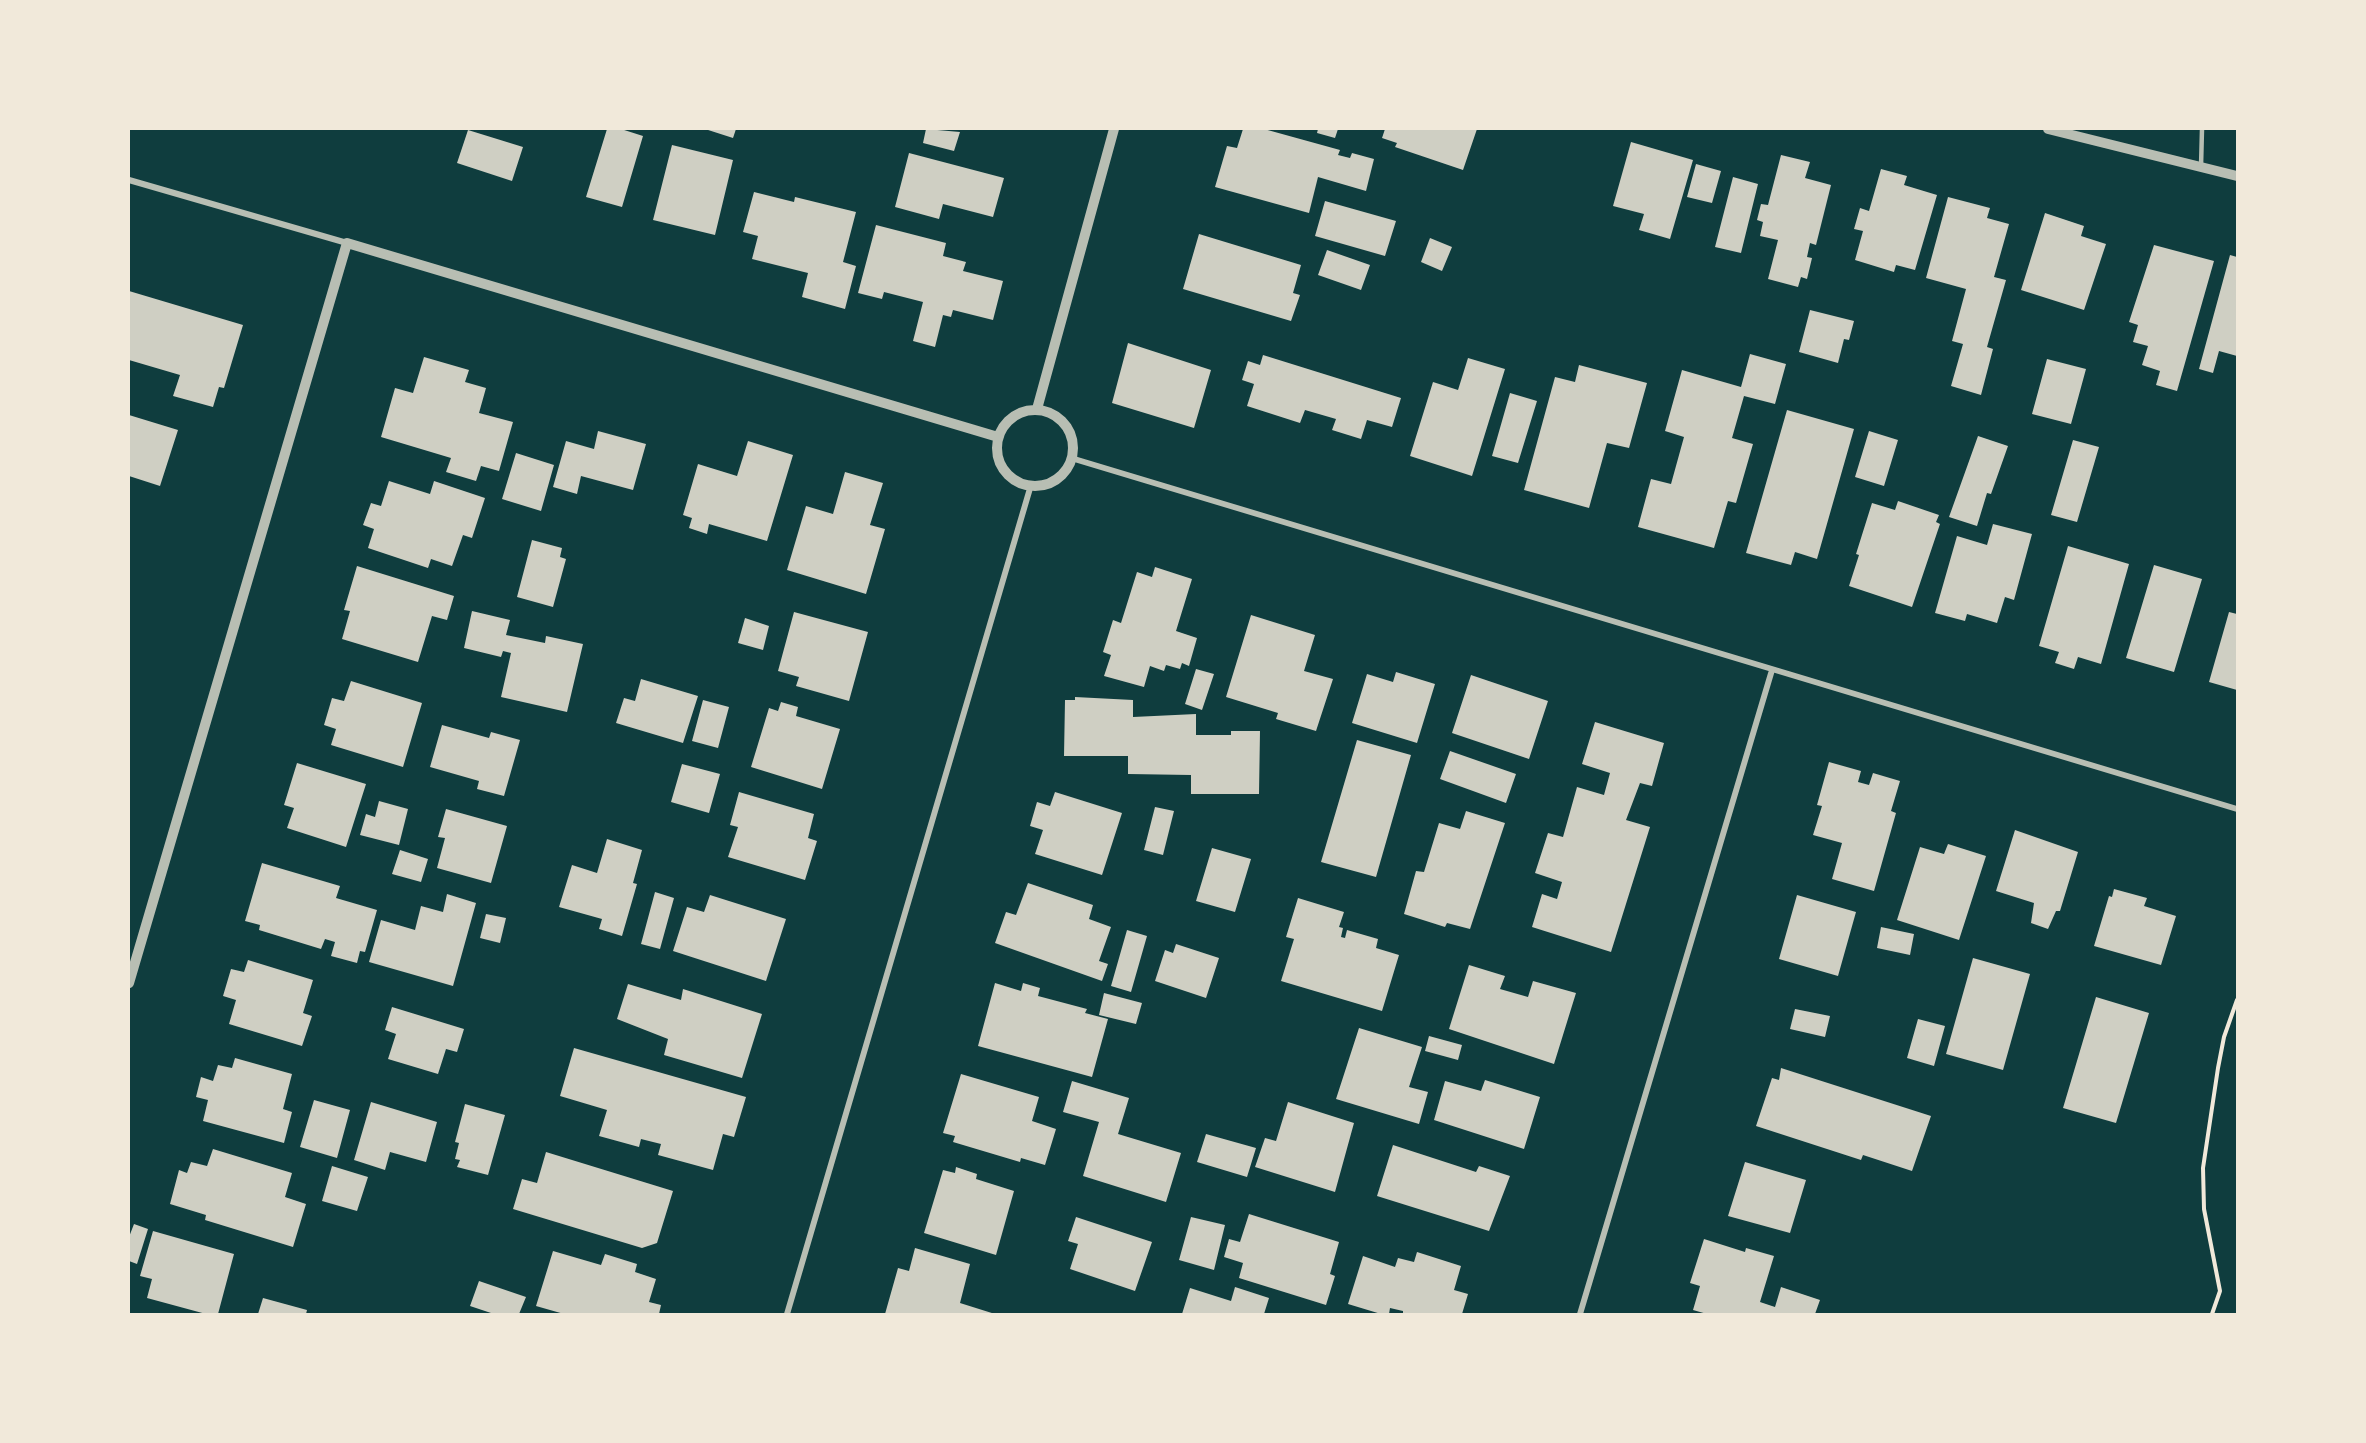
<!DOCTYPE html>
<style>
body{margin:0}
#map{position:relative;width:2366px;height:1443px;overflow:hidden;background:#0f3d3e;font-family:Lato,sans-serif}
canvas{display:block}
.frame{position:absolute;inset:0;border:130px solid #f1e9da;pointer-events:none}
</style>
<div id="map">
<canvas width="2366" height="1443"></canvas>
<div class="frame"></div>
</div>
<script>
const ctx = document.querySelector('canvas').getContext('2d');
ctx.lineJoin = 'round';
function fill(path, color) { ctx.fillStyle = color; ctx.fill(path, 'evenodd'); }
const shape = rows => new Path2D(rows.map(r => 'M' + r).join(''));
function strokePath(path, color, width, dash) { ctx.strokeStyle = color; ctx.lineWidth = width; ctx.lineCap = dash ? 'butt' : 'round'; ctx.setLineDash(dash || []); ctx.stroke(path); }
const building = shape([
 [607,129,621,129,643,136,622,207,586,197],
 [705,129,736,129,733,138],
 [926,129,960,132,954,151,923,143],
 [1243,129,1264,129,1340,150,1338,155,1350,158,1352,153,1374,159,1366,191,1318,177,1309,213,1215,187,1227,146,1237,148],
 [1318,129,1338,129,1335,138,1317,133],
 [1385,129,1477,129,1463,170,1395,147,1397,143,1382,138],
 [468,130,523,147,512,181,457,163],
 [1631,142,1693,160,1670,239,1639,230,1644,214,1613,206],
 [672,145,733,160,715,235,653,220],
 [909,153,1004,178,993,217,943,204,939,219,895,207],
 [1781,155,1810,162,1805,178,1831,185,1816,245,1810,243,1807,257,1812,258,1807,279,1801,277,1798,287,1768,279,1778,240,1760,236,1763,222,1757,220,1761,204,1768,205],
 [1696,164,1721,171,1712,203,1687,197],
 [1881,169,1907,176,1904,185,1937,195,1915,270,1896,265,1894,272,1855,260,1863,231,1854,229,1860,208,1869,211],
 [1733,177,1758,184,1741,253,1715,247],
 [754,192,794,202,795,197,856,212,843,262,856,266,845,309,802,297,808,273,752,259,758,236,743,232],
 [1948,197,1990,208,1987,218,2009,224,1994,277,2006,280,1987,347,1993,349,1981,395,1951,386,1963,344,1952,341,1966,289,1926,278],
 [1325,201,1396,221,1385,256,1315,236],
 [2045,213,2084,226,2081,236,2106,244,2084,310,2021,290],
 [876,225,946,243,943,256,966,262,963,271,1003,281,993,320,953,310,951,317,943,315,935,347,913,341,923,302,884,292,882,299,858,293],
 [1199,234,1301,265,1293,293,1300,295,1291,321,1183,289],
 [1430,238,1452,247,1442,271,1421,262],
 [2154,245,2214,261,2177,391,2156,385,2160,371,2142,365,2148,346,2133,342,2138,325,2129,322],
 [1327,250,1370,265,1361,290,1318,275],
 [2230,255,2237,257,2237,356,2219,351,2213,373,2199,369],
 [129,291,243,325,224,388,219,387,213,407,173,396,180,375,129,360],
 [1810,310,1854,321,1849,340,1844,339,1838,363,1799,352],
 [1128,343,1211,370,1194,428,1112,403],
 [1750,354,1786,364,1775,404,1744,396,1732,438,1753,444,1736,503,1728,501,1714,548,1638,527,1651,479,1671,484,1684,437,1665,431,1682,370,1741,387],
 [1263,355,1401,398,1392,427,1367,420,1361,439,1332,430,1336,419,1305,410,1300,423,1247,406,1254,384,1242,380,1248,361,1260,365],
 [424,357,469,370,465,382,486,388,479,413,513,422,499,471,481,466,476,481,446,472,451,458,381,437,395,388,413,393],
 [1468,358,1505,369,1472,476,1410,456,1433,382,1458,390],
 [2047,359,2086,369,2071,424,2032,414],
 [1579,365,1647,383,1629,448,1607,443,1589,508,1524,490,1555,377,1575,382],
 [1510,393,1537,401,1518,463,1492,456],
 [1787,410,1854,429,1817,559,1795,552,1791,565,1746,553],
 [129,415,178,430,160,486,129,476],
 [598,431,646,444,633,490,581,476,577,494,553,487,566,441,594,449],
 [1869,431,1898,440,1884,486,1855,477],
 [1978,436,2008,446,1991,494,1987,493,1977,526,1949,517],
 [2073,440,2099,447,2077,522,2051,515],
 [748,441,793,455,767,541,709,524,707,534,689,528,692,518,683,515,698,464,737,476],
 [516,453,554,465,541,511,502,499],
 [845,472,883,483,870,525,885,529,866,594,787,570,806,506,833,514],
 [389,481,430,494,434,481,485,498,472,538,463,535,452,566,431,559,428,568,368,548,374,529,363,525,371,503,381,506],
 [1898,501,1939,515,1936,522,1940,524,1912,607,1849,586,1859,555,1856,554,1872,503,1895,510],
 [1993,524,2032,534,2014,600,2005,597,1997,623,1967,614,1965,621,1935,613,1957,536,1987,545],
 [532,540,562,548,560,557,566,559,553,607,517,597],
 [2068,546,2129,564,2101,664,2078,657,2074,669,2055,663,2059,652,2039,646],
 [2154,565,2202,579,2174,672,2126,658],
 [357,566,454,596,447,620,432,616,418,662,342,639,350,611,344,610],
 [1155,567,1192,579,1176,631,1197,638,1189,666,1182,663,1180,669,1166,665,1164,671,1150,666,1144,687,1104,676,1111,655,1103,652,1113,620,1121,623,1137,572,1152,577],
 [472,611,510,620,506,635,545,643,546,636,583,644,567,712,501,697,511,653,503,651,501,657,464,648],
 [794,612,868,632,849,701,796,686,799,677,778,671],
 [2229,612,2237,614,2237,690,2209,682],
 [1251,615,1315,635,1304,671,1333,679,1316,731,1276,719,1278,713,1226,697],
 [745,618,769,626,763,650,738,643],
 [1196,669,1214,674,1202,710,1185,704],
 [1396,672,1435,684,1417,743,1352,723,1367,674,1393,682],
 [1471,675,1548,701,1529,759,1452,733],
 [641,679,698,696,683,743,616,723,624,698,635,701],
 [351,681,422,703,403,767,331,745,336,729,324,725,332,698,344,701],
 [1075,697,1133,700,1133,717,1196,714,1196,735,1231,735,1231,731,1260,731,1259,794,1191,794,1191,775,1128,774,1128,756,1064,756,1065,700,1075,700],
 [703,700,729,707,718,748,692,741],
 [781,702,798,707,796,716,840,729,822,789,751,767,769,708,778,711],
 [1595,722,1664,743,1652,786,1640,783,1626,820,1650,827,1611,952,1532,927,1542,894,1557,899,1562,882,1535,873,1548,833,1563,837,1577,787,1604,795,1610,773,1582,764],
 [442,725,489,738,491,732,520,740,504,796,477,789,479,781,430,767],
 [1357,740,1411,755,1376,877,1321,862],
 [1450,751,1516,774,1506,803,1440,779],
 [1829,762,1861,771,1858,782,1869,785,1873,773,1900,781,1891,811,1896,813,1874,891,1832,879,1842,843,1813,835,1822,806,1817,805],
 [297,763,366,784,346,847,287,828,294,808,284,805],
 [682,764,720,774,709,813,671,802],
 [739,792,814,814,808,838,817,841,805,880,728,857,738,827,730,825],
 [1055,792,1122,813,1102,875,1035,854,1043,830,1030,826,1037,802,1050,806],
 [379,801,408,809,399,845,360,835,366,814,375,817],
 [1155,807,1174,811,1163,855,1144,850],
 [446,809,507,826,491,883,437,868,445,838,438,837],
 [1466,811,1505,823,1470,929,1447,923,1445,927,1404,914,1416,871,1424,872,1439,823,1460,829],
 [2015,830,2078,852,2060,911,2056,911,2048,929,2031,923,2034,903,1996,891],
 [607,839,642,850,633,883,637,884,622,936,599,929,602,919,559,907,572,865,597,873],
 [1948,844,1986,856,1959,940,1897,920,1920,847,1944,854],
 [1212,848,1251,859,1235,912,1196,901],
 [400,850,428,859,421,882,392,874],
 [262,863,340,886,336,898,377,910,365,952,360,951,357,963,331,956,335,942,325,939,321,949,259,930,260,925,245,921],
 [1028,883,1093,905,1089,919,1111,927,1099,961,1108,964,1102,981,995,943,1006,912,1016,915],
 [2114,889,2147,898,2144,906,2176,916,2161,965,2094,946,2109,896,2112,897],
 [655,892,674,898,660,949,641,944],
 [447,894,476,903,453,986,369,962,381,920,415,930,421,906,443,912],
 [710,895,786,919,766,981,673,951,687,907,704,912],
 [1797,895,1856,912,1838,976,1779,959],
 [1298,898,1344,912,1339,927,1343,928,1341,937,1345,938,1347,930,1378,939,1376,948,1399,955,1382,1011,1281,981,1294,939,1286,937],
 [486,914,506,918,500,943,480,938],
 [1881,927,1914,934,1910,955,1877,948],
 [1127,930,1147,936,1131,992,1111,986],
 [1176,944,1219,958,1206,998,1155,981,1165,950,1173,953],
 [1973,958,2030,974,2003,1070,1946,1054],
 [248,960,313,980,303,1013,312,1016,302,1046,229,1024,236,1000,223,996,231,969,244,972],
 [1469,965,1505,976,1500,989,1528,997,1533,981,1576,993,1554,1064,1449,1029],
 [995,983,1021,991,1023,983,1040,988,1038,996,1087,1009,1085,1013,1108,1019,1092,1077,978,1046],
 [628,984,681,1000,683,989,762,1014,742,1078,664,1055,668,1039,617,1019],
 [1104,993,1142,1003,1136,1024,1099,1015],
 [2096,997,2149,1013,2116,1123,2063,1108],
 [392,1007,464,1029,457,1052,446,1049,438,1074,388,1059,396,1034,385,1030],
 [1795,1009,1830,1016,1825,1037,1790,1029],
 [1918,1019,1945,1026,1934,1066,1907,1058],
 [1359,1028,1422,1047,1409,1087,1428,1092,1419,1124,1336,1099],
 [1429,1036,1462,1045,1458,1060,1425,1051],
 [574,1048,746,1097,734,1137,723,1134,713,1170,658,1155,661,1144,641,1139,639,1147,599,1136,607,1110,560,1096],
 [235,1058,292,1074,283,1109,292,1112,284,1143,203,1121,208,1100,196,1097,201,1077,213,1081,218,1065,232,1068],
 [1781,1068,1931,1116,1912,1171,1863,1155,1861,1160,1756,1126,1772,1078,1779,1080],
 [961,1074,1039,1097,1032,1121,1056,1129,1045,1165,1021,1158,1020,1162,953,1142,955,1136,943,1133],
 [1485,1080,1540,1097,1524,1149,1434,1120,1445,1081,1481,1091],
 [1072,1081,1129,1098,1118,1134,1181,1153,1166,1202,1083,1176,1099,1122,1063,1112],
 [314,1100,350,1110,337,1158,300,1147],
 [371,1102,437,1122,426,1162,390,1152,385,1170,354,1160],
 [1288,1102,1354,1123,1335,1192,1255,1167,1265,1138,1276,1141],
 [465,1104,505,1115,488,1175,457,1167,460,1160,455,1159,459,1143,455,1142],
 [1206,1134,1256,1148,1247,1177,1197,1162],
 [1393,1145,1476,1172,1479,1166,1510,1176,1489,1231,1377,1196],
 [213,1149,292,1173,285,1197,306,1204,293,1247,205,1220,206,1215,170,1204,179,1170,187,1173,191,1162,207,1166],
 [546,1152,673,1191,657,1243,642,1248,513,1209,522,1179,537,1183],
 [1745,1162,1806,1180,1790,1233,1728,1216],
 [332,1166,368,1177,357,1211,322,1201],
 [956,1167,977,1174,976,1179,1014,1191,996,1255,924,1233,943,1170,955,1173],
 [1249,1214,1339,1242,1330,1274,1335,1276,1326,1305,1239,1278,1243,1263,1224,1257,1229,1239,1240,1242],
 [1076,1217,1152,1242,1135,1291,1070,1269,1078,1244,1068,1241],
 [1191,1217,1225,1225,1214,1270,1179,1260],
 [134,1224,148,1229,137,1264,129,1261,129,1237],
 [153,1231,234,1254,218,1314,206,1314,147,1298,152,1279,140,1276],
 [1704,1239,1745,1252,1746,1248,1774,1256,1760,1302,1775,1307,1781,1287,1820,1300,1815,1314,1707,1314,1693,1310,1700,1286,1690,1283],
 [915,1248,970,1264,960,1303,995,1314,885,1314,898,1268,909,1271],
 [553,1251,601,1265,605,1254,637,1264,635,1272,656,1279,649,1302,661,1305,659,1314,564,1314,536,1306],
 [1417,1252,1461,1266,1454,1290,1468,1294,1462,1314,1403,1314,1403,1311,1390,1308,1389,1314,1381,1314,1348,1304,1363,1256,1395,1267,1398,1258,1414,1262],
 [479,1281,526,1297,519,1314,494,1314,470,1306],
 [1235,1287,1269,1298,1264,1314,1182,1314,1190,1288,1231,1301],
 [263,1298,307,1310,306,1314,258,1314]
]);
const path = shape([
 [2212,1314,2220,1291,2204,1209,2203,1168,2218,1068,2224,1037,2237,1000]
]);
const service = shape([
 [2201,167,2202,129]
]);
const minor = shape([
 [129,180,347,243],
 [1071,458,2237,809],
 [787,1314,1031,485],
 [1580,1314,1772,670]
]);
const tertiary = shape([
 [2048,129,2237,176],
 [1037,409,1114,129],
 '997 448a38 38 0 1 1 76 0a38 38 0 1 1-76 0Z',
 [129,983,347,243,998,437]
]);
fill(building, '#cfcfc3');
strokePath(path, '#f1e9da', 4);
strokePath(service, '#b8beb3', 4.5);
strokePath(minor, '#b8beb3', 6);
strokePath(tertiary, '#b8beb3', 10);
</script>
